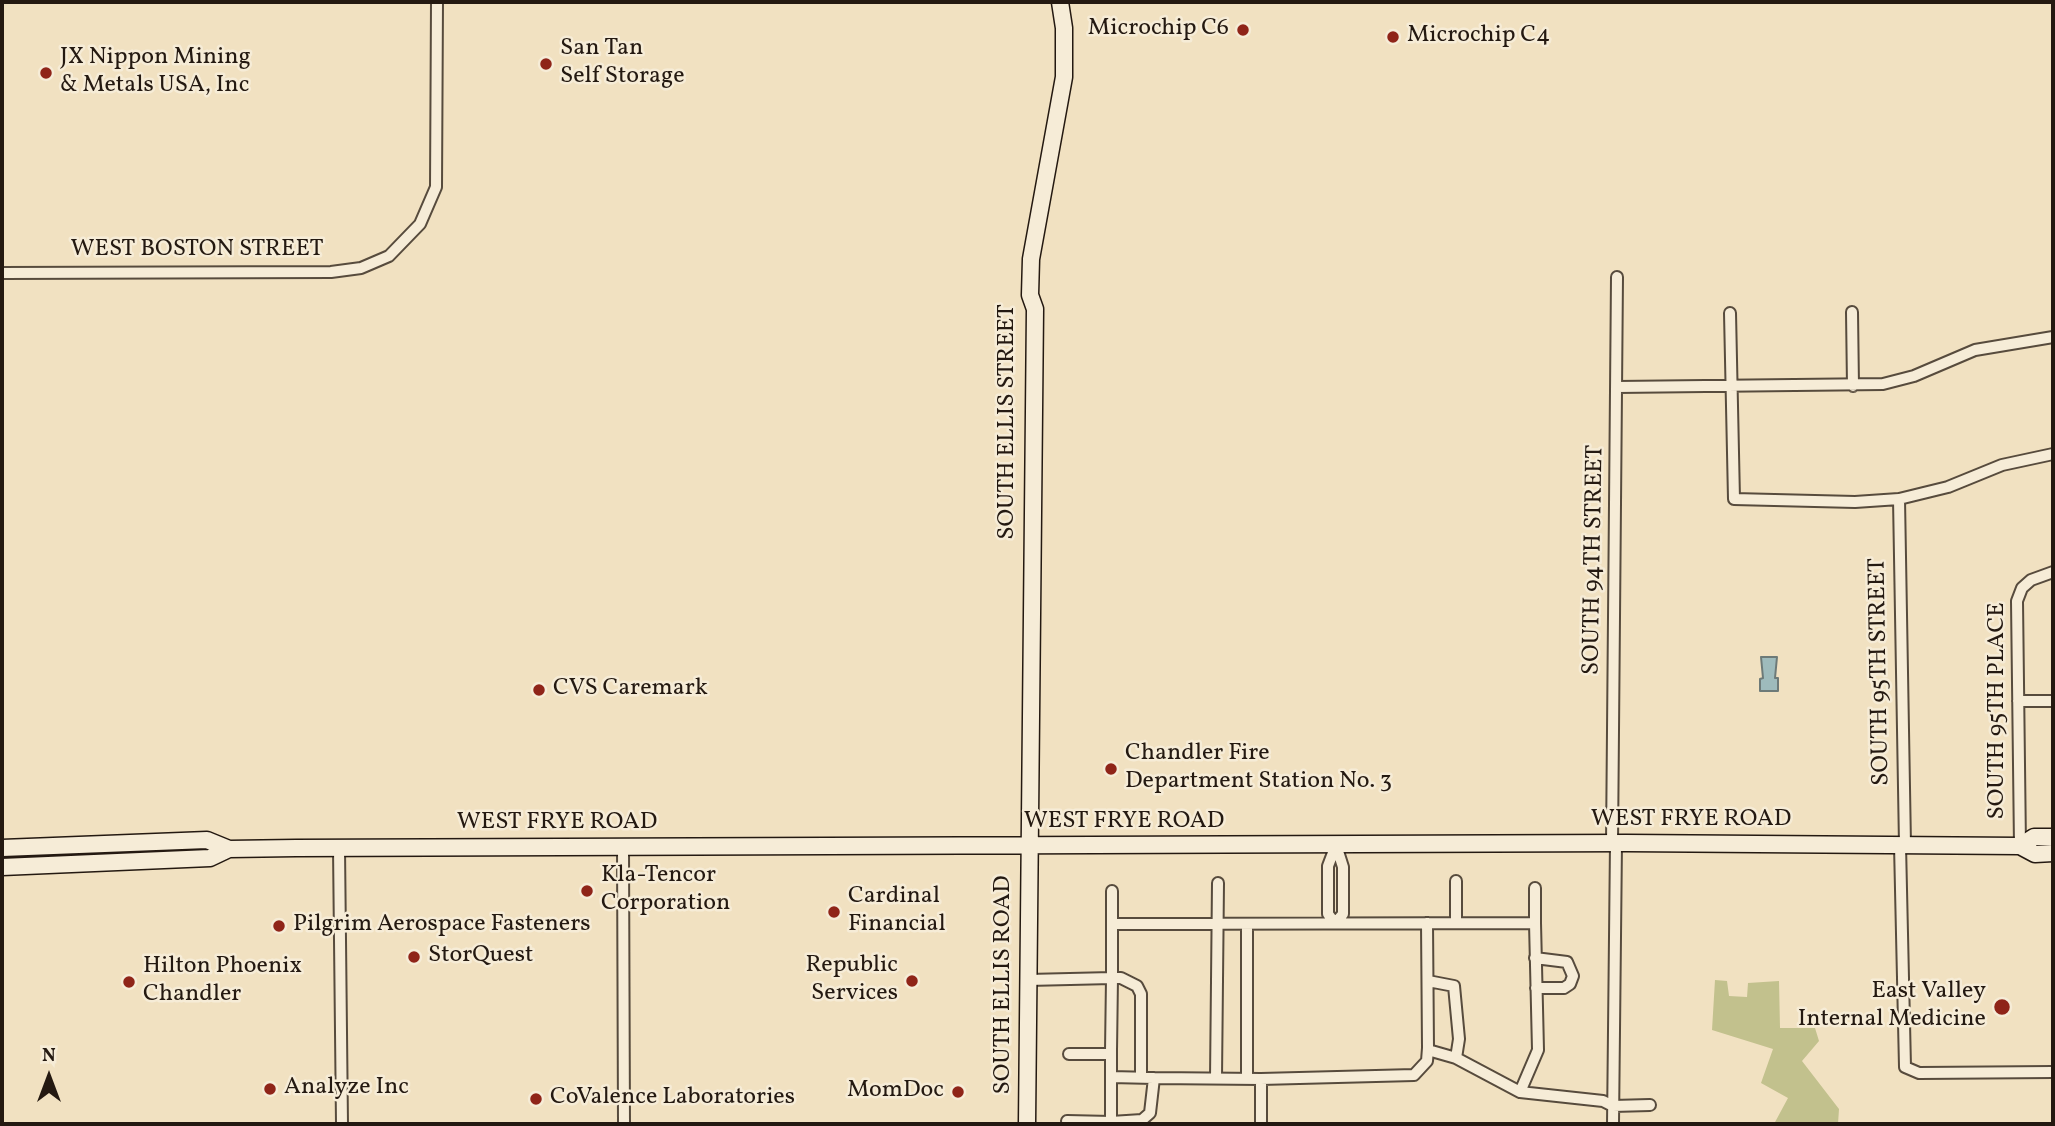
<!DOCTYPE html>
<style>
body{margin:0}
#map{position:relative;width:2055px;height:1126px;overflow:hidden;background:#f1e1c1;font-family:Vollkorn,serif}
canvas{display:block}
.frame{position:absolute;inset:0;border:4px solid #241911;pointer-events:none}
.north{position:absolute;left:14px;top:1042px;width:70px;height:70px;-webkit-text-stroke:5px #f6ecd7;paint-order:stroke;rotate:0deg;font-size:19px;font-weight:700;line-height:28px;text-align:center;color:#241911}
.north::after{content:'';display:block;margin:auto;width:24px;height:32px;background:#241911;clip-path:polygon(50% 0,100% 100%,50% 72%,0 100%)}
</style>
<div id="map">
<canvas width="2055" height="1126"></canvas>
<div class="frame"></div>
<div class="north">N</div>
</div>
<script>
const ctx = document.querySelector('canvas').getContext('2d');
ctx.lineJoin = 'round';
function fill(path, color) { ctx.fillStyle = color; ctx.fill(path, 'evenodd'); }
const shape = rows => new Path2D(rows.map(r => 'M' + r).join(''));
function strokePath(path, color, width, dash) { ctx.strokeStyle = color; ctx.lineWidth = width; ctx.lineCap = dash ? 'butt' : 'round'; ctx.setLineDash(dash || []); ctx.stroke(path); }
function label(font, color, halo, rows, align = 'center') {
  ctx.font = font + ' Vollkorn,serif'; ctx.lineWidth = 5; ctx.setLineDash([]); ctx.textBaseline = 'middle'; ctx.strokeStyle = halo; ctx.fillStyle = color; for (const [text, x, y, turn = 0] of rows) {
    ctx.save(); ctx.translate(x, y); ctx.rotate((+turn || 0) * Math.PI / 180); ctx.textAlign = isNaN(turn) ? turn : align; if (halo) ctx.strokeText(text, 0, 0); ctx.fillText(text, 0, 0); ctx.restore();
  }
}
const green = shape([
 [1715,980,1727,981,1729,996,1747,997,1748,983,1779,981,1780,1028,1815,1028,1819,1041,1802,1061,1839,1109,1838,1124,1774,1124,1788,1098,1761,1083,1773,1049,1712,1030]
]);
const water = shape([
 [1761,657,1777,657,1775,678,1778,678,1778,691,1760,691,1760,679,1763,678,1761,657]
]);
const street = shape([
 [2,273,331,272,361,268,389,256,420,224,436,187,437,2],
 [1852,312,1853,386],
 [1730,313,1734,499,1855,502,1899,499,1948,487,2002,465,2053,454],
 [1617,387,1883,384,1914,376,1975,350,2053,337],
 [1899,499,1905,845],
 [2018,701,2053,701],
 [1612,843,1617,277],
 [1336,845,1343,867,1343,914,1335,923,1328,914,1328,866,1336,845],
 [1900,845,1905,1067,1919,1073,2053,1072],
 [623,846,624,1124],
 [2020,846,2017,601,2022,588,2031,580,2053,572],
 [339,848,342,1124],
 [1456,923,1456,881],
 [1535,923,1535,888],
 [1112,924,1535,923,1538,1050,1520,1092,1603,1101,1613,1106,1650,1105],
 [1247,924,1247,1079],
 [1535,958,1567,962,1573,976,1570,984,1564,988,1536,988],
 [1028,980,1112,978,1112,891],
 [1428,981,1454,986,1459,1039,1456,1058,1428,1050],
 [1069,1054,1111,1054],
 [1456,1058,1520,1092],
 [1111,1077,1154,1078,1150,1113,1142,1120,1111,1122,1111,1051,1112,978,1121,978,1137,986,1141,994,1141,1077],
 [1154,1078,1261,1079,1414,1075,1427,1061,1428,1048,1427,923],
 [1216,1078,1218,883],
 [1261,1079,1261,1124],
 [1067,1121,1111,1122],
 [1613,1124,1616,843]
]);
const secondary = shape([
 [2020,846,2034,837,2053,837],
 [2,848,207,840,229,849],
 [2,867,210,858,229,849,296,848,1626,843,2020,846,2035,854,2053,853],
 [1027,1124,1035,309,1030,295,1031,259,1064,77,1064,28,1060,2]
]);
const markers = [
 [1243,30,7,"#8f2418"],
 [1393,37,7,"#8f2418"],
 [546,64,7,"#8f2418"],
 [46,73,7,"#8f2418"],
 [539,690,7,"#8f2418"],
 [1111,769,7,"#8f2418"],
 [587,891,7,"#8f2418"],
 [834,912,7,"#8f2418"],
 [279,926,7,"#8f2418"],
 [414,957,7,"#8f2418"],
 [912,981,7,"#8f2418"],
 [129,982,7,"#8f2418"],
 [2002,1007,9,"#8f2418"],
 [270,1089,7,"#8f2418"],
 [958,1092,7,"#8f2418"],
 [536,1099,7,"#8f2418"]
];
const poiNames = [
 ["Microchip C6",1229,30,"right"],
 ["Microchip C4",1407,37],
 ["San Tan",560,50],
 ["Self Storage",560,78],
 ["JX Nippon Mining",60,59],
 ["& Metals USA, Inc",60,87],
 ["CVS Caremark",553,690],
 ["Chandler Fire",1125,755],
 ["Department Station No. 3",1125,783],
 ["Kla-Tencor",601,877],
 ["Corporation",601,905],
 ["Cardinal",848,898],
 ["Financial",848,926],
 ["Pilgrim Aerospace Fasteners",293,926],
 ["StorQuest",428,957],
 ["Republic",898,967,"right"],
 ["Services",898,995,"right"],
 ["Hilton Phoenix",143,968],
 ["Chandler",143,996],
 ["East Valley",1986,993,"right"],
 ["Internal Medicine",1986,1021,"right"],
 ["Analyze Inc",284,1089],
 ["MomDoc",944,1092,"right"],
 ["CoValence Laboratories",550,1099]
];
const streetNames = [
 ["WEST BOSTON STREET",197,251],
 ["SOUTH ELLIS STREET",1009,422,-90],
 ["SOUTH 94TH STREET",1595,560,-89],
 ["SOUTH 95TH STREET",1881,672,-91],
 ["SOUTH 95TH PLACE",1999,711,-90],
 ["WEST FRYE ROAD",1691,821],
 ["WEST FRYE ROAD",1124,823],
 ["WEST FRYE ROAD",557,824],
 ["SOUTH ELLIS ROAD",1005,985,-90]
];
fill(green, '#c2c18d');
fill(water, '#9ebbbc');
strokePath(water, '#6d7a78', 2);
strokePath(street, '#574b3d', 14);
strokePath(secondary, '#241911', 19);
strokePath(street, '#f6ecd7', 10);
strokePath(secondary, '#f6ecd7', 16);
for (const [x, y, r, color] of markers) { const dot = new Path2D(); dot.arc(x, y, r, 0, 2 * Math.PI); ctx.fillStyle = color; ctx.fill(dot); strokePath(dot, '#f6ecd7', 2.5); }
label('24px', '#241911', '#f6ecd7', poiNames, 'left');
label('24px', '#241911', '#f6ecd7', streetNames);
</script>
